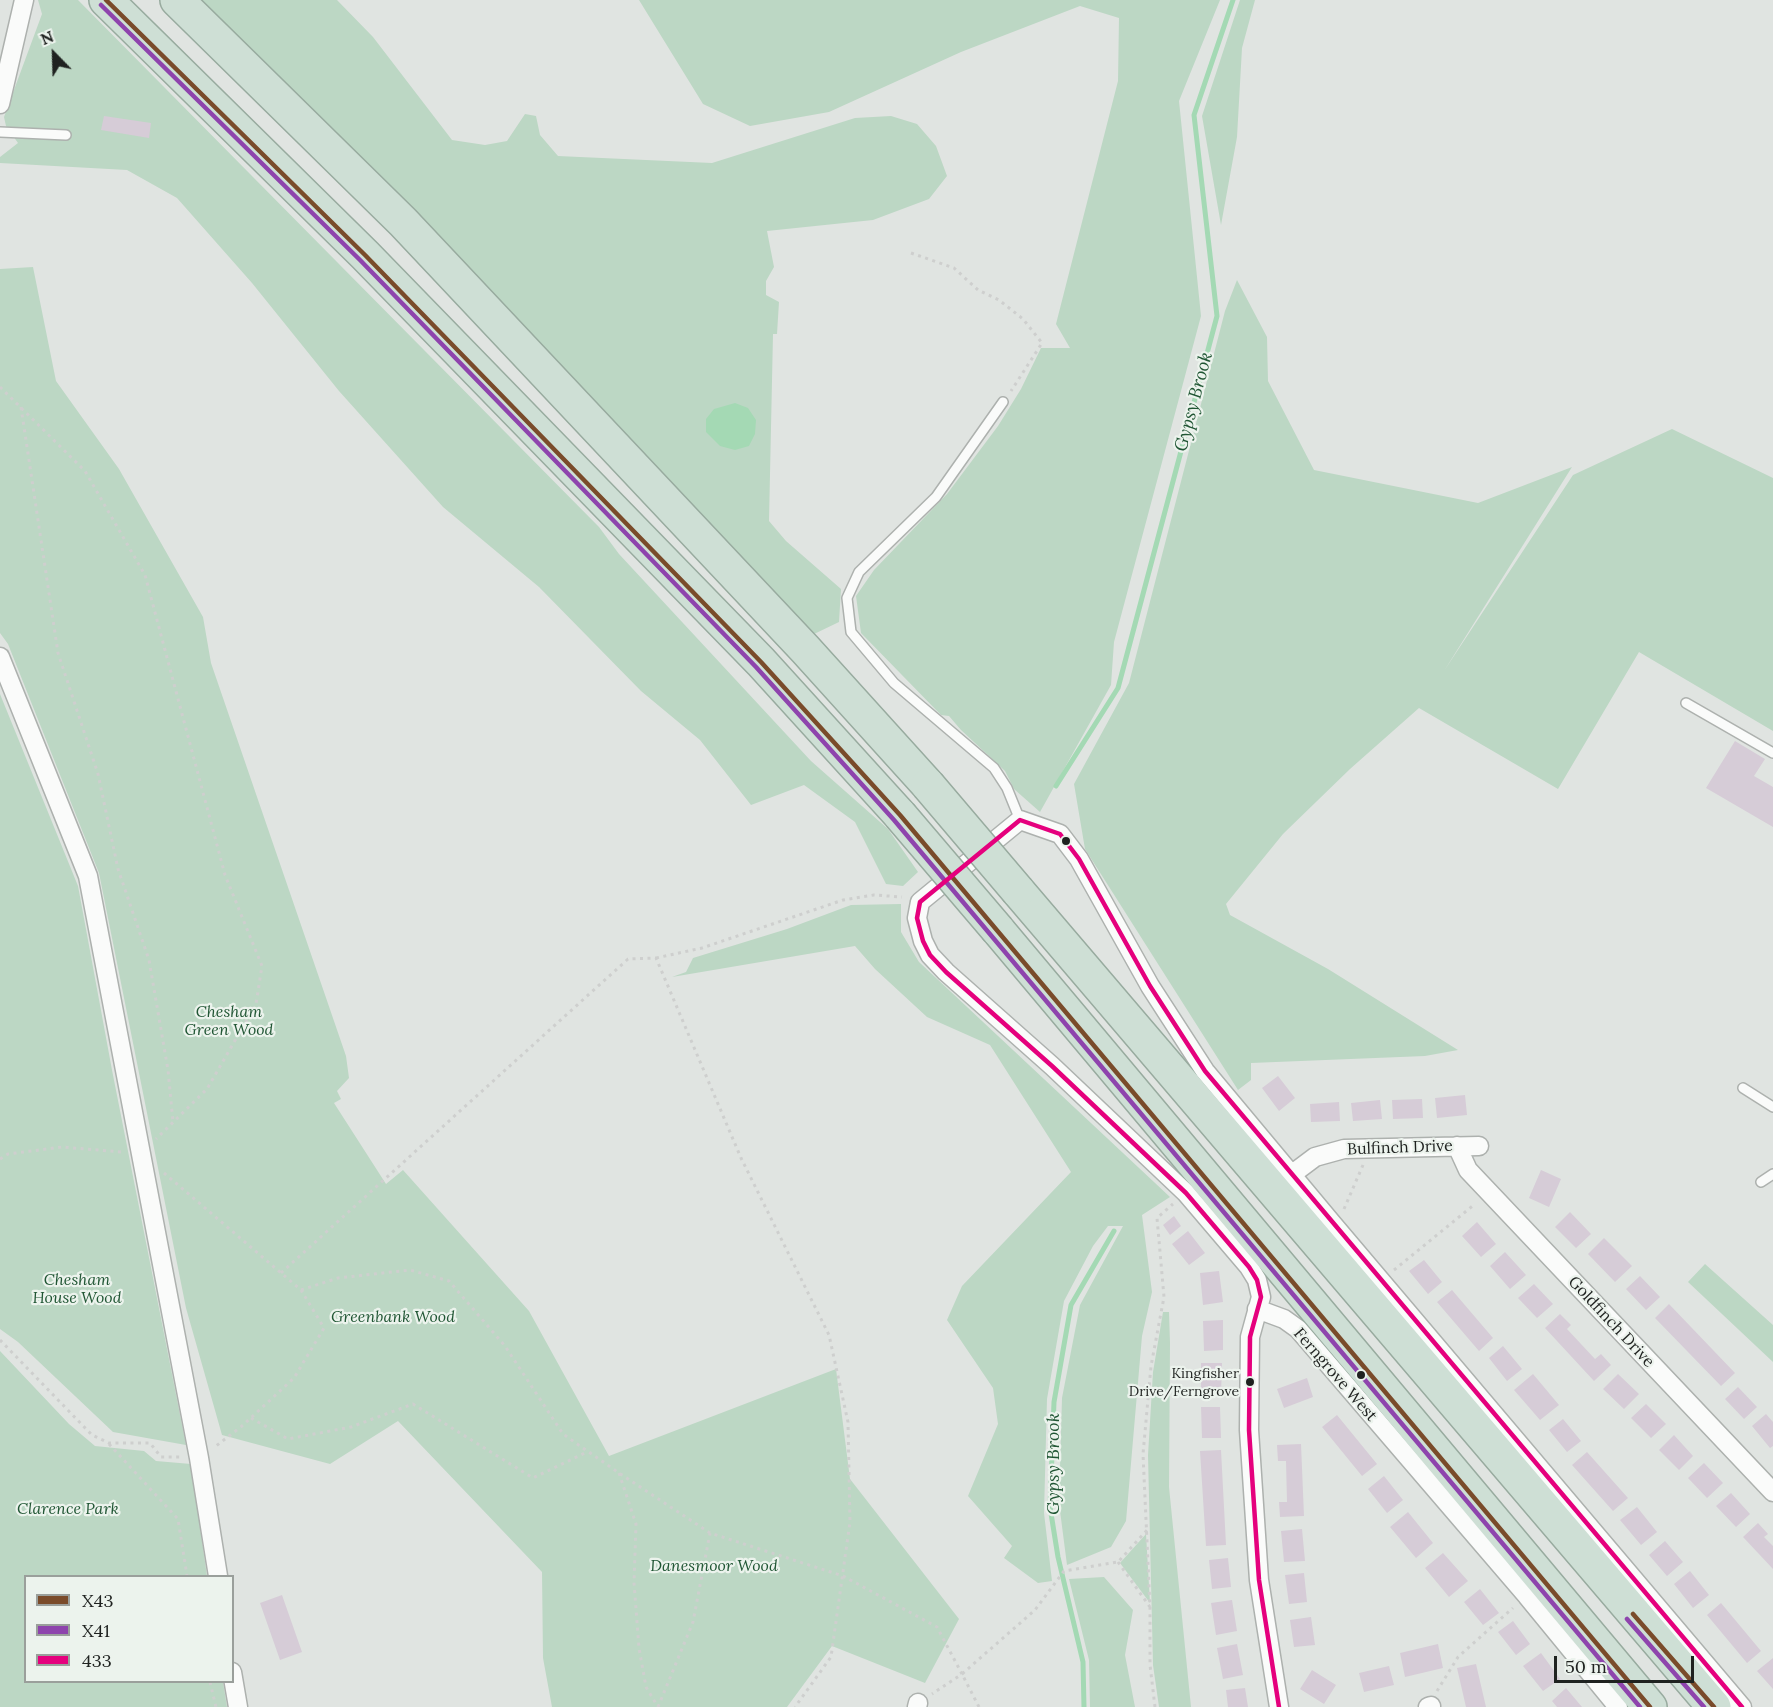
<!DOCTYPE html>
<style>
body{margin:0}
#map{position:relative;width:1773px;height:1707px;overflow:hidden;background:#e0e4e1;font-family:Lora,serif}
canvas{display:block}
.legend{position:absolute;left:24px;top:1575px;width:210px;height:108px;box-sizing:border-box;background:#ecf3ed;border:2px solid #9a9f9b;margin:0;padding:8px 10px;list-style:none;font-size:18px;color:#1f2220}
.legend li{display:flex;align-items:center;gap:12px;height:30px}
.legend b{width:30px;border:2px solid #9a9f9b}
.north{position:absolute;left:24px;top:24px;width:60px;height:60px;-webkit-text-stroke:4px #ecf3ed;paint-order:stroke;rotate:337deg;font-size:16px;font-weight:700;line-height:24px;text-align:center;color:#1f2220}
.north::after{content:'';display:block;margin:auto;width:21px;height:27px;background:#1f2220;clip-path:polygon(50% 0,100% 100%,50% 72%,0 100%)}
.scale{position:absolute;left:1554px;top:1656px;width:140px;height:27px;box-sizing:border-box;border:3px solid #1f2220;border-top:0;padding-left:8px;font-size:18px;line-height:21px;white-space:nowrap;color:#1f2220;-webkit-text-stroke:4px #ecf3ed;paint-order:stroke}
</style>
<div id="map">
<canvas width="1773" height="1707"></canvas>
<ul class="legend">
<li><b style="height:8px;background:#7a4b2a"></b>X43</li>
<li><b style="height:8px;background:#8e44ad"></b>X41</li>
<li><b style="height:8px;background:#e5007d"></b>433</li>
</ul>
<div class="north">N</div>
<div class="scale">50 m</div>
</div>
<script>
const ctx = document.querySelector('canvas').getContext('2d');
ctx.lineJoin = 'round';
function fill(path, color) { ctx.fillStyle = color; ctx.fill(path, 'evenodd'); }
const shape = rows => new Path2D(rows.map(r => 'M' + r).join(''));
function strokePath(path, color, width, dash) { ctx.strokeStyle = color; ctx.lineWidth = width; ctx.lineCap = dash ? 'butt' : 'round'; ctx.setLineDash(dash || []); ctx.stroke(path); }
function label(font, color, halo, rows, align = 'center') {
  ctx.font = font + ' Lora,serif'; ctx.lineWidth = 4.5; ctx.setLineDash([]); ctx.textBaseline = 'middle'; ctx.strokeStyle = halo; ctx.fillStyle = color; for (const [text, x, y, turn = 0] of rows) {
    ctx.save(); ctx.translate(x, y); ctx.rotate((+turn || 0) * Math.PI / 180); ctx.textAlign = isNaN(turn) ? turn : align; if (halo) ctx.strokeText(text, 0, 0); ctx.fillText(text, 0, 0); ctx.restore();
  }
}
const green = shape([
 [38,0,78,0,599,527,619,554,811,761,888,829,918,872,903,886,886,884,855,822,804,785,751,805,700,740,641,691,539,587,443,507,339,391,252,283,177,198,127,170,0,163,0,157,18,143,6,126,4,117,42,14],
 [194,0,337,0,373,37,452,140,485,145,507,141,525,114,536,116,540,135,558,156,712,163,855,118,891,116,917,124,936,146,947,176,929,199,873,220,767,231,774,267,766,281,766,295,779,302,777,334,773,334,769,521,786,541,841,589,839,622,812,635],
 [639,0,1220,0,1179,101,1201,316,1114,642,1111,685,1040,812,1014,789,1005,771,961,730,949,716,941,715,861,633,856,596,874,570,947,494,998,426,1021,389,1041,348,1070,348,1056,324,1118,81,1119,18,1080,6,961,52,829,112,750,126,703,104],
 [1240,0,1255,0,1242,48,1237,137,1221,225,1202,116],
 [33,267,56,381,119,469,203,617,211,663,346,1056,349,1078,337,1091,341,1099,334,1103,386,1184,403,1170,529,1311,609,1456,836,1369,850,1479,959,1619,925,1683,832,1646,787,1707,552,1707,543,1658,542,1572,398,1421,330,1464,222,1435,186,1308,99,873,8,644,0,633,0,269],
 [1237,280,1267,337,1268,381,1314,470,1478,503,1572,467,1444,671,1573,475,1672,429,1773,478,1773,731,1639,652,1558,789,1419,708,1350,769,1283,834,1226,904,1230,915,1328,969,1458,1050,1425,1056,1251,1063,1251,1080,1238,1090,1085,849,1074,784,1129,683,1225,311],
 [0,694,78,886,112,1070,186,1445,113,1432,18,1342,0,1329],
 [901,904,901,932,919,962,1170,1197,1142,1215,1152,1292,1142,1336,1126,1521,1111,1547,1067,1565,1059,1503,1062,1398,1080,1305,1123,1226,1108,1226,1093,1246,1064,1301,1047,1399,1044,1513,1052,1581,1038,1583,1004,1558,1012,1546,968,1496,998,1424,993,1388,947,1320,962,1286,1071,1172,990,1045,927,1017,875,969,855,946,672,977,686,972,693,958,787,929,851,905],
 [1705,1264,1773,1325,1773,1362,1688,1282],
 [1163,1312,1169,1312,1170,1343,1169,1487,1191,1707,1159,1707,1153,1665,1148,1455,1153,1372],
 [0,1351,69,1424,95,1446,144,1451,156,1461,191,1464,207,1576,26,1576,26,1682,223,1682,227,1707,0,1707],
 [1146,1534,1150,1603,1120,1563],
 [1104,1577,1133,1610,1125,1655,1135,1707,1090,1707,1089,1660,1069,1579]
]);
const water = shape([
 [735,403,748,408,756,420,755,434,749,446,735,450,720,446,706,432,706,419,714,409]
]);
const stream = shape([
 [1056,786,1118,688,1217,316,1194,115,1233,0],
 [1084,1707,1083,1662,1058,1557,1050,1507,1054,1402,1071,1305,1114,1231]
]);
const building = shape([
 [104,116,151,123,149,138,101,130],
 [1735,741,1765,759,1754,776,1773,787,1773,827,1706,788],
 [1278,1076,1295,1098,1279,1111,1262,1088],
 [1465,1095,1467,1115,1437,1118,1435,1098],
 [1422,1099,1423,1118,1393,1119,1392,1100],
 [1380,1100,1382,1119,1353,1121,1351,1103],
 [1339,1102,1340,1121,1311,1122,1310,1104],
 [1541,1170,1561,1179,1549,1207,1529,1198],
 [1570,1212,1591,1234,1576,1248,1555,1227],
 [1174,1216,1181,1226,1170,1235,1163,1225],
 [1477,1222,1496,1244,1481,1257,1462,1236],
 [1188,1231,1205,1253,1189,1265,1172,1244],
 [1604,1238,1632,1266,1615,1282,1588,1254],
 [1505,1252,1526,1275,1510,1289,1490,1266],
 [1424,1260,1442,1282,1428,1294,1409,1271],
 [1219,1271,1223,1302,1203,1305,1200,1273],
 [1640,1276,1660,1297,1646,1310,1626,1289],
 [1534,1284,1553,1304,1537,1318,1518,1298],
 [1452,1290,1493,1338,1479,1351,1437,1302],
 [1669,1304,1735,1373,1721,1386,1655,1318],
 [1560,1314,1571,1325,1567,1329,1595,1359,1601,1354,1611,1365,1594,1381,1545,1328],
 [1223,1320,1223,1350,1204,1351,1203,1321],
 [1503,1346,1522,1369,1507,1381,1489,1358],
 [1201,1363,1222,1363,1221,1395,1201,1394],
 [1533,1374,1559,1405,1540,1420,1514,1390],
 [1618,1374,1639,1394,1624,1409,1603,1389],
 [1307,1378,1313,1397,1284,1408,1277,1389],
 [1738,1387,1757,1407,1744,1419,1725,1399],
 [1646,1404,1666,1424,1651,1438,1631,1418],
 [1201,1407,1220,1407,1221,1438,1202,1438],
 [1766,1414,1773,1422,1773,1446,1770,1448,1752,1426],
 [1337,1415,1377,1464,1362,1476,1322,1427],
 [1563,1419,1581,1441,1567,1452,1549,1430],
 [1674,1435,1693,1456,1679,1470,1659,1450],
 [1301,1444,1304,1516,1280,1517,1279,1502,1287,1502,1286,1461,1278,1461,1277,1445],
 [1221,1450,1226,1545,1206,1546,1200,1451],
 [1587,1452,1628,1498,1613,1511,1572,1465],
 [1704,1463,1723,1483,1707,1498,1688,1478],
 [1384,1476,1403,1500,1387,1513,1368,1489],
 [1731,1493,1750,1514,1736,1527,1716,1506],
 [1637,1507,1657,1532,1641,1545,1620,1520],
 [1408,1512,1433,1543,1416,1558,1390,1527],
 [1758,1523,1768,1534,1764,1537,1773,1546,1773,1569,1743,1537],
 [1302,1529,1305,1561,1284,1562,1281,1531],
 [1665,1541,1683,1562,1667,1576,1649,1555],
 [1443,1553,1468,1581,1449,1597,1425,1568],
 [1228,1558,1231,1587,1212,1589,1209,1560],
 [1690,1571,1709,1595,1693,1608,1674,1584],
 [1304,1573,1307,1602,1289,1604,1285,1575],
 [1480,1589,1499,1613,1483,1625,1464,1602],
 [282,1595,302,1652,280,1660,260,1603],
 [1232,1600,1237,1631,1216,1635,1211,1603],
 [1721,1603,1761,1651,1747,1663,1707,1615],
 [1311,1617,1315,1645,1294,1647,1290,1620],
 [1513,1621,1530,1644,1516,1655,1498,1632],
 [1237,1644,1243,1675,1223,1679,1217,1648],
 [1438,1644,1443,1668,1405,1677,1400,1653],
 [1541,1653,1560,1679,1543,1691,1523,1666],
 [1773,1658,1773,1689,1757,1671],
 [1476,1664,1486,1707,1466,1707,1457,1668],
 [1389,1666,1394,1685,1364,1692,1359,1673],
 [1312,1670,1336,1685,1324,1704,1300,1689],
 [1245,1688,1248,1707,1228,1707,1226,1690],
 [1566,1688,1582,1707,1557,1707,1552,1701]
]);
const path = shape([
 [911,253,954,268,978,290,999,300,1023,319,1042,343,1011,391],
 [0,387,85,471,145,575,225,875,262,966,256,1004,207,1089,156,1139],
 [21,407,58,653,98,774,118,869,149,960,168,1070,173,1122],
 [656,958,702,948,843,900,874,895,902,897],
 [0,1159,8,1154,62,1147,122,1152],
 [164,1173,301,1290,324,1328,294,1378,242,1426,216,1446],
 [1344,1209,1363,1165],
 [1394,1270,1475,1204],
 [281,1273,628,959,656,958,741,1158,829,1335,848,1422,850,1522,831,1657,795,1707],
 [301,1290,338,1278,410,1270,449,1281,505,1346,563,1434,619,1473,710,1533,843,1576,937,1627,962,1674,932,1694],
 [0,1340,92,1435,109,1443,150,1443,161,1457,180,1457],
 [251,1418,288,1439,351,1427,413,1404,533,1478,587,1452],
 [109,1444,178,1519,187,1576],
 [619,1473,636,1524,634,1583,639,1648,646,1687,658,1707],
 [1118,1562,1150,1607],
 [210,1682,216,1707],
 [1437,1691,1458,1657,1513,1608],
 [658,1707,693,1622,710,1533],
 [979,1707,962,1674,1035,1610,1064,1571,1118,1562,1148,1529],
 [1155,1707,1150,1665,1150,1607,1143,1454,1151,1366,1164,1297,1157,1218,1173,1204]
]);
const service = shape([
 [0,132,66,135],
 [1003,402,936,497,859,572,847,598,851,632,894,683,994,768,1007,788,1020,820],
 [1686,703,1773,753],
 [1743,1088,1773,1107],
 [1761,1182,1773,1174]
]);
const minor = shape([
 [0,104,24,0],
 [0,657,88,876,199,1458,218,1576],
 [1457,1146,1468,1170,1773,1492],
 [1291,1175,1315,1157,1344,1149,1479,1146],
 [1257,1309,1284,1319,1298,1329,1527,1596,1618,1707],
 [232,1672,238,1707],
 [917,1707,918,1703],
 [1279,1707,1259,1580,1249,1430,1250,1337,1261,1297,1257,1280,1249,1267,1186,1193,1052,1066,946,972,930,955,923,941,917,918,920,902,1020,820,1060,834,1079,859,1150,986,1205,1071,1331,1222,1742,1707],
 [1428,1707,1431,1706]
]);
const motorway = shape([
 [106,0,365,255,761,662,900,815],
 [177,0,403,222,805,649,928,785],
 [1018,891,1714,1707],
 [998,930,1650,1707]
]);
const motorwayBridge = shape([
 [928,785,1018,891],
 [900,815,998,930]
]);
const bus1 = shape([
 [106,0,365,255,761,662,900,815,1650,1707],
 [1633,1614,1714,1707]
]);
const bus2 = shape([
 [101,5,360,260,756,667,894,820,1640,1707],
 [1627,1619,1704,1707]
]);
const bus3 = shape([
 [1279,1707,1259,1580,1249,1430,1250,1337,1261,1297,1257,1280,1249,1267,1186,1193,1052,1066,946,972,930,955,923,941,917,918,920,902,1020,820,1060,834,1079,859,1150,986,1205,1071,1742,1707]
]);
const markers = [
 [1066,841,5,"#1f2220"],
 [1361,1375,5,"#1f2220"],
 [1250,1382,5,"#1f2220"]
];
const busNames = [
 ["Kingfisher",1239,1374],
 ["Drive/Ferngrove",1239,1392]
];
const parkNames = [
 ["Chesham",229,1012],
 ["Green Wood",229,1030],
 ["Chesham",77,1280],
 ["House Wood",77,1298],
 ["Greenbank Wood",393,1317],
 ["Clarence Park",68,1509],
 ["Danesmoor Wood",714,1566]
];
const streetNames = [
 ["Bulfinch Drive",1400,1148,-2],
 ["Goldfinch Drive",1611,1322,47],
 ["Ferngrove West",1335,1375,49]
];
const waterNames = [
 ["Gypsy Brook",1194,402,-75],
 ["Gypsy Brook",1054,1464,-90]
];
fill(green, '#bcd7c4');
fill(water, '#a4d9b4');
strokePath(stream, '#a4d9b4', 5);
fill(building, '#d6ccd7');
strokePath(service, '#adb1ae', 12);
strokePath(minor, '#adb1ae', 21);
strokePath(motorway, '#98ab9f', 36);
strokePath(path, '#cecfce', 3, [3, 4.5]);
strokePath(service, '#fafbfa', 9);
strokePath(minor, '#fafbfa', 18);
strokePath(motorway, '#cedfd5', 33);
strokePath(motorwayBridge, '#98ab9f', 36, []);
strokePath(motorwayBridge, '#cedfd5', 33);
strokePath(bus1, '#7a4b2a', 4.5);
strokePath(bus2, '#8e44ad', 4.5);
strokePath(bus3, '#e5007d', 4.5);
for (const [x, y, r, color] of markers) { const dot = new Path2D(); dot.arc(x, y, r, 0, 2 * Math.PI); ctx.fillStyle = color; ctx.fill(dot); strokePath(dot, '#ecf3ed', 2); }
label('14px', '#1f2220', '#ecf3ed', busNames, 'right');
label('italic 16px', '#205634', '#ecf3ed', parkNames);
label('16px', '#1f2220', '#ecf3ed', streetNames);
label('italic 18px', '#205634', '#ecf3ed', waterNames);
</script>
